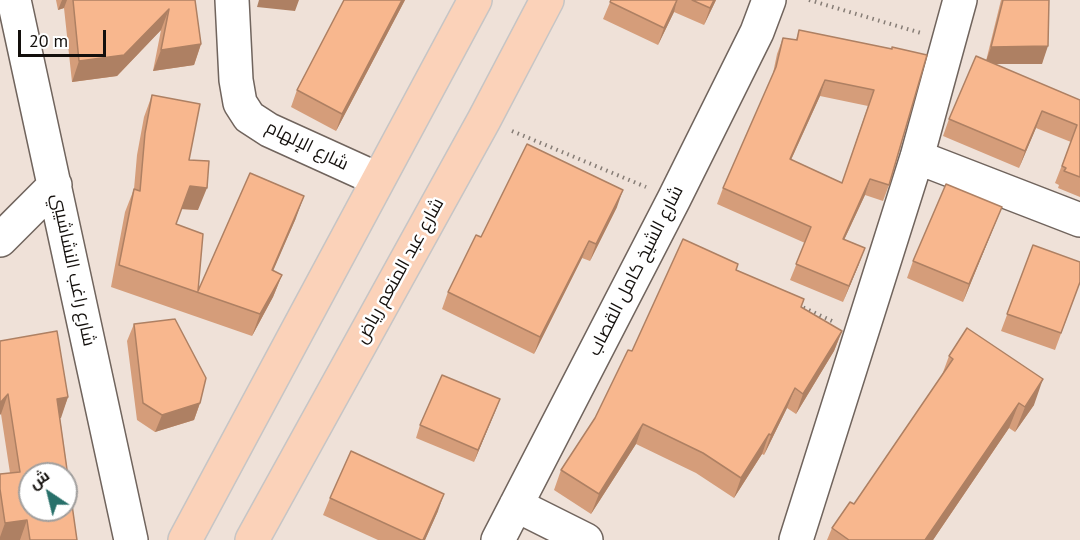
<!DOCTYPE html>
<meta charset="utf-8">
<style>
body{margin:0}
#map{position:relative;width:1080px;height:540px;overflow:hidden;background:#efe1d8;font-family:"PT Sans",Cairo,sans-serif}
canvas{display:block}
.north{position:absolute;left:18px;top:462px;width:60px;height:60px;box-sizing:border-box;background:#fff;border:2px solid #a19f9e;border-radius:50%;rotate:325deg;font-size:16px;font-weight:700;line-height:24px;text-align:center;color:#130f0c}
.north::after{content:'';display:block;margin:auto;width:21px;height:27px;background:#28706a;clip-path:polygon(50% 0,100% 100%,50% 72%,0 100%)}
.scale{position:absolute;left:18px;top:30px;width:88px;height:27px;box-sizing:border-box;border:3px solid #130f0c;border-top:0;padding-left:8px;font-size:18px;line-height:21px;white-space:nowrap;color:#130f0c;-webkit-text-stroke:4px #fff;paint-order:stroke}
</style>
<div id="map">
<canvas width="1080" height="540"></canvas>
<div class="north">ش</div>
<div class="scale">20 m</div>
</div>
<script>
const ctx = document.querySelector('canvas').getContext('2d');
ctx.lineJoin = 'round';
const shape = rows => new Path2D(rows.map(r => 'M' + r).join(''));
function strokePath(path, color, width, dash) { ctx.strokeStyle = color; ctx.lineWidth = width; ctx.lineCap = dash ? 'butt' : 'round'; ctx.setLineDash(dash || []); ctx.stroke(path); }
function fill(path, color) { ctx.fillStyle = color; ctx.fill(path, 'evenodd'); }
function label(font, color, halo, rows, align = 'center') {
  ctx.font = font + ' "PT Sans",Cairo,sans-serif'; ctx.lineWidth = 5; ctx.setLineDash([]); ctx.textBaseline = 'middle'; ctx.strokeStyle = halo; ctx.fillStyle = color; for (const [text, x, y, turn = 0] of rows) {
    ctx.save(); ctx.translate(x, y); ctx.rotate((+turn || 0) * Math.PI / 180); ctx.textAlign = isNaN(turn) ? turn : align; if (halo) ctx.strokeText(text, 0, 0); ctx.fillText(text, 0, 0); ctx.restore();
  }
}
const path = shape([
 [809,0,921,33],
 [512,131,646,187],
 [798,305,832,321]
]);
const minor = shape([
 [14,0,131,540],
 [232,0,236,80,240,103,249,117,269,130,377,179],
 [917,157,1080,220],
 [0,240,55,185],
 [516,505,586,540],
 [498,540,674,199,757,32,769,0],
 [796,540,917,157,960,0]
]);
const primary = shape([
 [185,540,475,0],
 [252,540,484,120,547,0]
]);
const wall = shape([
 [56,0,195,0,201,44,194,65,153,71,161,30,117,76,72,82,64,8,58,10],
 [344,0,405,0,336,131,291,107,297,90],
 [611,0,716,0,704,25,674,12,658,45,603,19],
 [1001,0,1049,0,1042,64,993,64,1080,100,1080,197,1058,188,1059,185,1055,183,1071,142,1036,128,1019,168,943,136,949,119,986,61],
 [799,30,892,49,889,185,883,201,865,195,844,240,859,264,843,302,790,280,805,243,717,204,723,188,772,78,777,54,783,38,796,40],
 [820,96,868,106,842,183,791,160],
 [152,95,189,160,198,210,181,209,176,224,198,291,296,218,273,270,282,275,273,297,252,336,111,287,125,212,134,189,137,155,144,117],
 [617,207,590,261,582,258,534,354,442,309,448,292,481,237],
 [1002,207,963,302,907,278,913,261],
 [1033,245,1080,282,1055,350,1001,331],
 [736,270,804,299,801,307,842,331,834,351,796,414,787,408,764,455,762,454,734,498,696,473,636,444,591,514,554,490,561,470,595,418,632,351],
 [134,324,200,403,194,420,155,432,137,420,127,341],
 [0,341,68,397,60,418,77,540,0,540,0,474,10,473,1,414],
 [949,356,1034,405,1015,432,1009,428,933,540,827,540,832,528,854,504,942,375],
 [500,399,474,462,416,438,420,425],
 [330,498,438,511,425,540,378,540,323,515]
]);
const shadedWall = shape([
 [62,0,67,0,64,8,58,10],
 [259,0,299,0,295,11,257,7],
 [402,0,405,0,336,131,342,114],
 [677,0,674,12,658,45,664,28],
 [714,0,716,0,704,25,710,8],
 [169,9,161,30,117,76,72,82,79,61],
 [201,44,194,65,153,71,161,50],
 [1048,46,1042,64,985,64,991,47],
 [825,80,820,96,784,175,790,159],
 [1042,111,1036,128,1019,168,1025,151],
 [870,179,865,195,837,255,843,239],
 [190,186,207,188,198,210,181,209],
 [623,190,617,207,590,261,596,244],
 [304,196,296,218,264,292,272,270],
 [1002,207,995,224,963,302,969,284],
 [589,241,582,258,534,354,540,337],
 [865,248,859,264,843,302,849,286],
 [282,275,273,297,252,336,260,314],
 [842,331,834,351,796,414,803,394],
 [1043,379,1034,405,1015,432,1025,407],
 [795,388,787,408,764,455,771,435],
 [8,394,1,414,0,415,0,403],
 [68,397,61,418,50,420,57,399],
 [500,399,495,412,474,462,478,450],
 [200,403,194,420,155,432,162,415],
 [1019,403,1009,428,933,540,925,540],
 [643,424,636,444,591,514,599,494],
 [769,434,762,454,734,498,741,478],
 [444,494,438,511,425,540,423,540],
 [27,520,20,540,0,540,0,537,5,523]
]);
const building = shape([
 [73,0,195,0,201,44,161,50,169,9,124,55,79,61,73,0],
 [344,0,402,0,342,114,297,90,344,0],
 [611,0,677,0,664,28,610,2,611,0],
 [692,0,714,0,710,8,692,0],
 [1003,0,1049,0,1048,46,991,47,1003,0],
 [799,30,892,49,892,47,927,55,889,185,870,179,843,239,865,248,849,286,796,264,811,227,723,188,776,67,783,38,797,40,799,30],
 [825,80,874,90,842,183,790,159,825,80],
 [976,56,1080,100,1080,177,1064,171,1066,168,1062,166,1077,125,1042,111,1025,151,949,119,976,56],
 [152,95,200,104,189,160,209,161,207,188,190,186,176,224,203,234,198,291,250,173,304,196,272,270,282,275,260,314,119,265,134,189,140,191,145,133,152,95],
 [527,144,623,190,596,244,589,241,540,337,448,292,476,235,481,237,527,144],
 [946,184,1002,207,969,284,913,261,946,184],
 [683,239,738,264,736,270,804,299,801,307,842,331,803,394,795,388,771,435,769,434,741,478,703,453,643,424,599,494,561,470,595,418,628,350,632,351,683,239],
 [1033,245,1080,262,1080,282,1061,333,1007,314,1033,245],
 [175,319,206,378,200,403,162,415,143,403,134,324,175,319],
 [967,328,1043,379,1025,407,1019,403,925,540,849,540,832,528,850,502,854,504,953,359,949,356,967,328],
 [57,331,68,397,57,399,77,540,30,540,27,520,5,523,0,489,0,474,20,472,8,394,0,403,0,341,57,331],
 [30,474,66,474,66,510,30,510,30,474],
 [442,375,500,399,478,450,420,425,442,375],
 [351,451,444,494,423,540,421,540,330,498,351,451]
]);
const streetNames = [
 ["شارع الإلهام",307,146,26],
 ["شارع راغب النشاشيبي",73,270,78],
 ["شارع عبد المنعم رياض",400,271,-61],
 ["شارع الشيخ كامل القصاب",636,271,-63]
];
strokePath(minor, '#70645d', 36);
strokePath(primary, '#c6c5c5', 36);
strokePath(path, '#867d76', 4, [1.5, 4.5]);
strokePath(minor, '#fff', 33);
strokePath(primary, '#fbd2b9', 33);
fill(wall, '#d59d7a');
fill(shadedWall, '#ae8063');
fill(building, '#f8b78e');
strokePath(building, '#ae8063', 1.5);
label('18px', '#130f0c', '#fff', streetNames);
</script>
